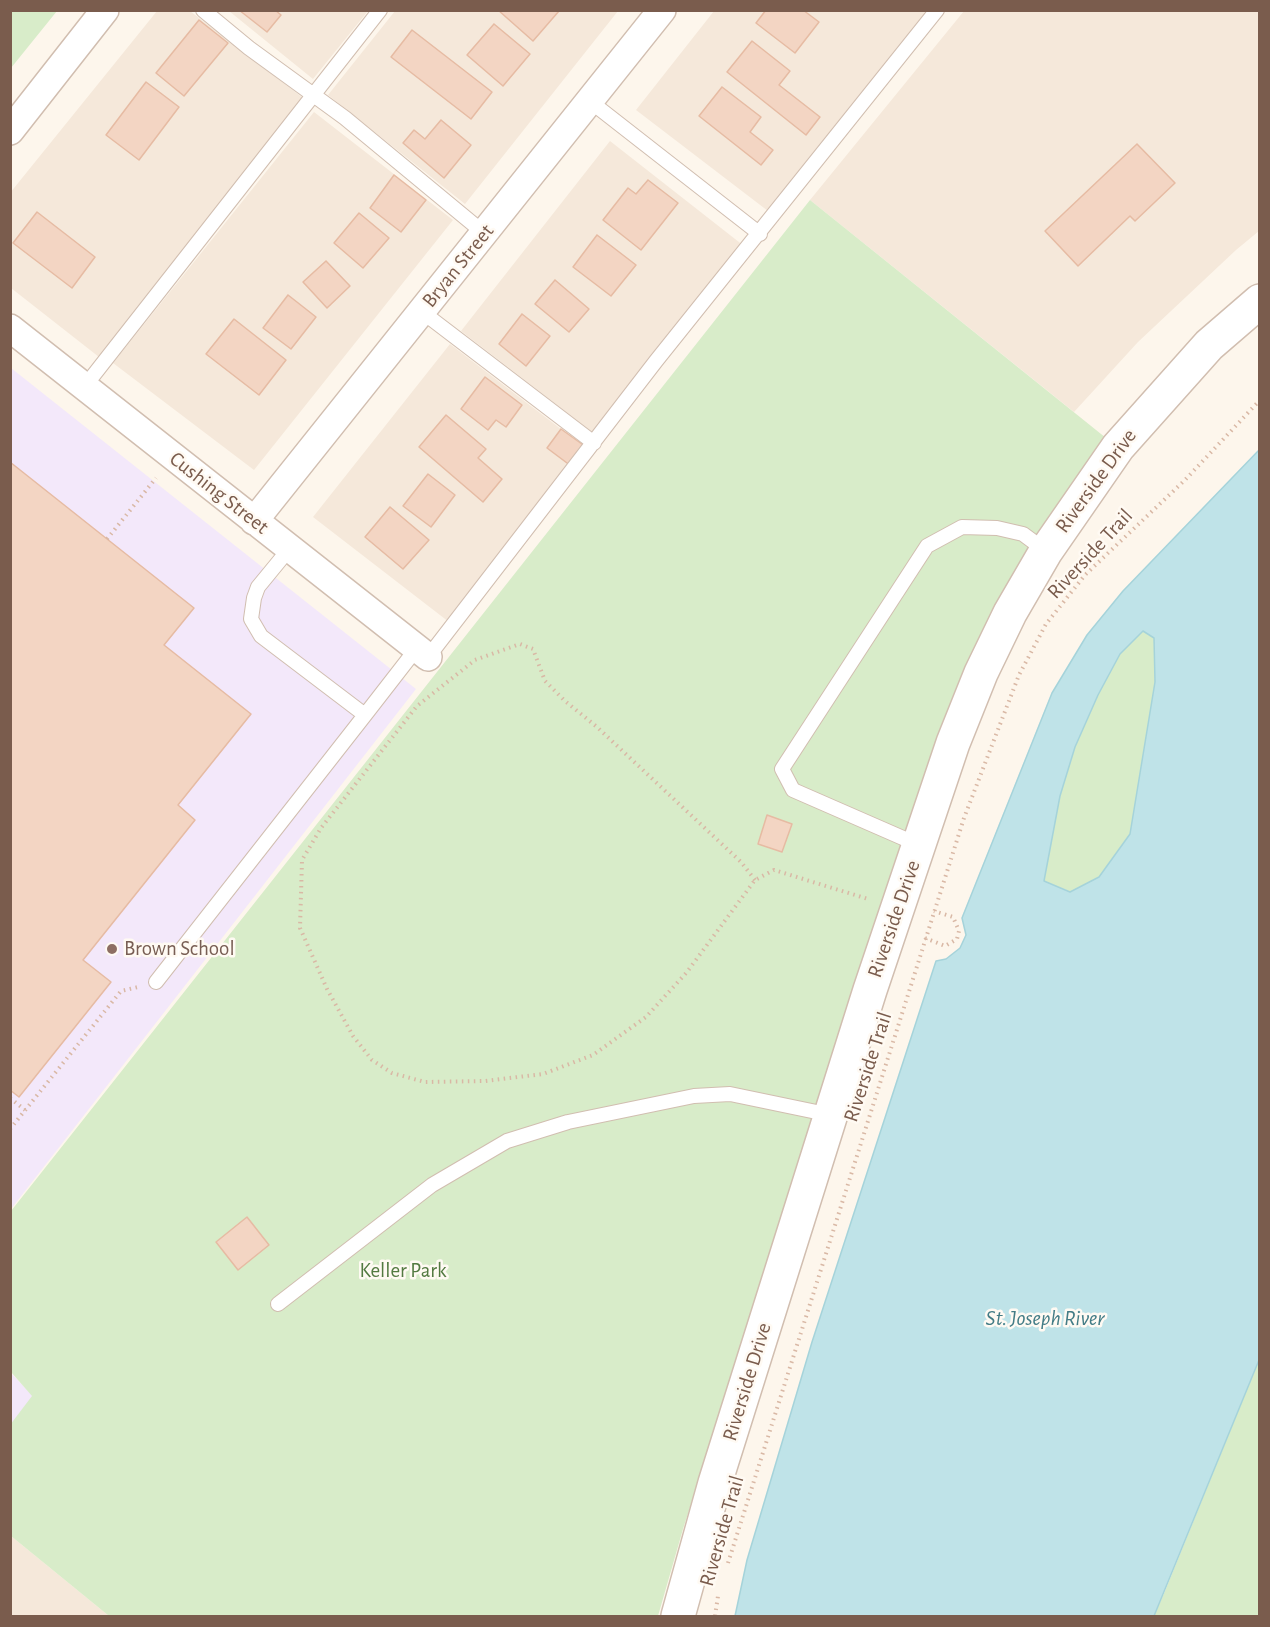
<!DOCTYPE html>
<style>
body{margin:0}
#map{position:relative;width:1270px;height:1627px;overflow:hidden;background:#fdf6ec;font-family:"Alegreya Sans",sans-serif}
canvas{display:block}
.frame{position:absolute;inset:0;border:12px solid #7a5c4d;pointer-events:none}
</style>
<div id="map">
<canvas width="1270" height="1627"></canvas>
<div class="frame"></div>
</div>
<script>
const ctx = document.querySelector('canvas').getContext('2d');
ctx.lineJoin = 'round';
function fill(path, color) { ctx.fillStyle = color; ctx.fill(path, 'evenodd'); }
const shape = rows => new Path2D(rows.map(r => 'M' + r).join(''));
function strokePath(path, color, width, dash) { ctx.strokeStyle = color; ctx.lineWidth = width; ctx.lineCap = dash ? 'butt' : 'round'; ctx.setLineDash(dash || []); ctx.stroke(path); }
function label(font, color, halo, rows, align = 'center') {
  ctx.font = font + ' "Alegreya Sans",sans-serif'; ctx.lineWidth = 5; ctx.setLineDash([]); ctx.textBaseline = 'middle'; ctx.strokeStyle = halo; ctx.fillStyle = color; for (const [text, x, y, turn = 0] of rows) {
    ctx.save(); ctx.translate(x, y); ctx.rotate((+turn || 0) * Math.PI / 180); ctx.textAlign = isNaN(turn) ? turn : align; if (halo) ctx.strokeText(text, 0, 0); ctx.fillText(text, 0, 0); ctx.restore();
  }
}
const residential = shape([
 [157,11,190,11,303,98,99,357,11,288,10,193],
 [229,11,368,11,313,79],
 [395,11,618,11,465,204,328,95],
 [714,11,929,11,768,211,636,110],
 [964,11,1259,11,1259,231,1236,250,1138,342,1074,412,810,200],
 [314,112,453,220,254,470,113,363],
 [610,141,744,246,596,435,461,331],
 [450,344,587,449,449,622,313,517],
 [11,1536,109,1616,11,1616]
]);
const education = shape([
 [11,368,416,689,11,1209],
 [10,1372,33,1396,11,1425,10,1425]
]);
const green = shape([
 [11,10,57,11,11,68,10,11],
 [810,200,1106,438,1039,531,993,613,811,1128,683,1529,658,1616,109,1616,11,1536,10,1425,32,1396,11,1372,11,1211],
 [1143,630,1154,638,1155,682,1130,834,1099,877,1071,892,1044,881,1060,796,1075,747,1098,695,1120,654],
 [1259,1360,1259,1616,1154,1616,1165,1591]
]);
const water = shape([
 [1259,450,1259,1360,1154,1616,735,1616,747,1560,812,1342,936,961,946,959,960,948,966,935,962,918,1052,693,1087,635,1123,591,1259,450],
 [1143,631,1154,638,1155,682,1130,834,1099,877,1070,892,1044,881,1060,796,1075,747,1098,695,1120,654,1143,631]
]);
const building = shape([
 [239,10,275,10,281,15,267,32,239,10],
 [498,10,559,10,559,11,533,41,498,10],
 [766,10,803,10,819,22,795,53,756,23,766,10],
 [199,20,228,43,184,96,156,73,199,20],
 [494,24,530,54,503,86,467,55,494,24],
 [412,30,492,92,471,119,391,57,412,30],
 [752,41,790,71,779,85,820,117,806,135,727,72,752,41],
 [146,82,179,107,139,160,106,135,146,82],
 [722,87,761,117,750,132,773,150,761,165,699,116,722,87],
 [441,120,471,145,444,178,403,143,414,130,425,139,441,120],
 [1137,144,1175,183,1135,221,1130,216,1078,266,1045,231,1137,144],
 [394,175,426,200,401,232,370,208,394,175],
 [648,180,678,203,641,250,603,220,628,188,636,194,648,180],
 [37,212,95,257,72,288,13,243,37,212],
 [359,213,389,238,363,268,334,243,359,213],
 [597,235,636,265,611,296,573,267,597,235],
 [326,261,350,286,327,308,303,282,326,261],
 [555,280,589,309,569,332,535,304,555,280],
 [288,295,316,317,291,349,263,328,288,295],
 [522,314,550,336,526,366,499,344,522,314],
 [234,319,286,360,259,395,206,354,234,319],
 [485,377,522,405,506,427,496,420,488,430,461,409,485,377],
 [446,415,486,449,478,458,502,479,483,502,419,447,446,415],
 [561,429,586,447,571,466,547,448,561,429],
 [10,462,194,608,164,645,251,714,178,805,195,820,83,960,111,982,19,1097,10,1090,10,462],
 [428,474,455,495,431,527,403,506,428,474],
 [390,507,429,540,403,569,365,537,390,507],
 [767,815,792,824,782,852,758,844,767,815],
 [247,1217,269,1245,238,1270,216,1242,247,1217]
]);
const path = shape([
 [107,539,156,478],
 [755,880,741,862,597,727,565,701,545,681,533,649,520,644,475,660,417,706,321,828,302,860,300,928,327,989,353,1036,372,1060,392,1073,425,1082,485,1081,543,1074,593,1055,646,1017,687,972,755,880,774,870,868,899],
 [925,938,945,946,957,939,959,931,953,917,934,911],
 [10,1098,25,1110],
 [10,1129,121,991,138,987],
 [728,1563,964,818,1019,675,1046,624,1085,575,1185,480,1260,400],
 [715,1616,718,1596]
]);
const service = shape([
 [203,10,249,48,345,118,484,233],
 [591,102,760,234],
 [421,311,594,443],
 [85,386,380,10],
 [290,548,258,587,254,598,251,619,261,636,365,715,417,648],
 [428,657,656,361,937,10],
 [919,845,793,790,782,769,927,546,962,527,997,528,1023,534,1046,551],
 [156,982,365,715],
 [278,1304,432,1185,507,1141,568,1122,694,1096,730,1094,831,1115]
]);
const minor = shape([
 [10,131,105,10],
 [10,328,428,657],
 [254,521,662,10]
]);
const tertiary = shape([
 [678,1616,715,1483,870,990,953,743,981,673,1010,613,1046,551,1118,447,1209,345,1260,301]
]);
const markers = [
 [112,949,6,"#8d6e63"]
];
const streetNames = [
 ["Bryan Street",458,266,-51],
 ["Riverside Drive",1096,481,-54],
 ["Cushing Street",219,493,38],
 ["Riverside Trail",1090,554,-47],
 ["Riverside Drive",894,919,-71],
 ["Riverside Trail",868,1067,-72],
 ["Riverside Drive",747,1382,-73],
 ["Riverside Trail",722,1531,-74]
];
const educationNames = [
 ["Brown School",124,949]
];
const parkNames = [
 ["Keller Park",403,1271]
];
const waterNames = [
 ["St. Joseph River",1045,1318]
];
fill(residential, '#f5e8da');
fill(education, '#f3e8fa');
fill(green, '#d8ecc9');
fill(water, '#bfe3e8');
strokePath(water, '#a5d3da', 1.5);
fill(building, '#f3d5c3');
strokePath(building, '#e6bba3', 1.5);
strokePath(service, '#d1beb0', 16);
strokePath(minor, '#d1beb0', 30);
strokePath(tertiary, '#d1beb0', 36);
strokePath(path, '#d9b8a5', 4, [1.5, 4.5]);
strokePath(service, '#fff', 14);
strokePath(minor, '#fff', 27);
strokePath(tertiary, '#fff', 33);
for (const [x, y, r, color] of markers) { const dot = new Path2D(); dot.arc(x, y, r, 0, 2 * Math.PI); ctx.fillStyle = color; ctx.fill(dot); strokePath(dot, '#fffaf3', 2); }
label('21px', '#7a5c4d', '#fffaf3', streetNames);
label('21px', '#785e54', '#fffaf3', educationNames, 'left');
label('21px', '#537a41', '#fffaf3', parkNames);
label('italic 22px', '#437c86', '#fffaf3', waterNames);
</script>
